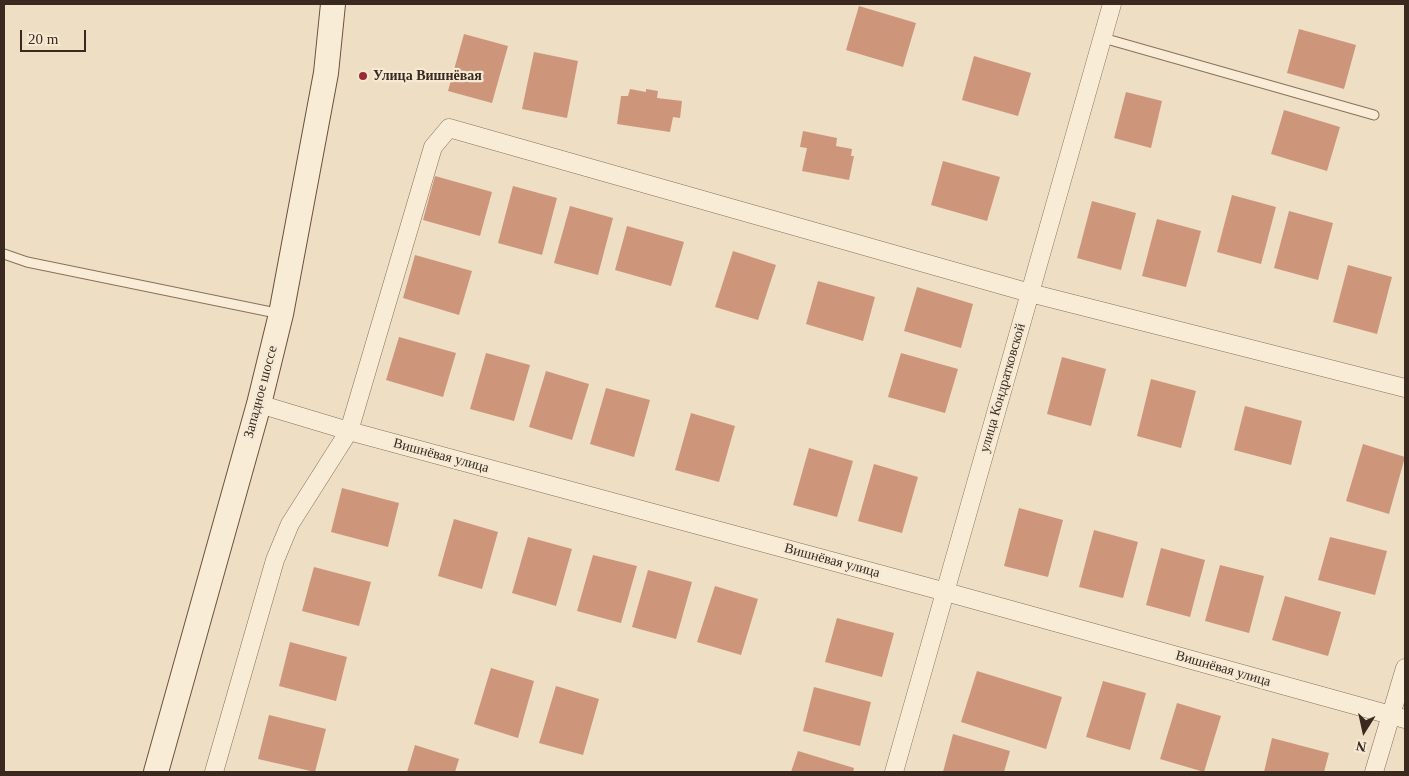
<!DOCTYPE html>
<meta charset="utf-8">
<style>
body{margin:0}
#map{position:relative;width:1409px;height:776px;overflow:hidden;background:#eedec4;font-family:Georgia,serif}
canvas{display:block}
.frame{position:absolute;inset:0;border:5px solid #39291e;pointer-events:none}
.north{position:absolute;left:1339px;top:706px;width:50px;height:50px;-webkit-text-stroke:4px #f6e9d4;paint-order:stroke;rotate:190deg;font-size:14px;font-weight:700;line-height:20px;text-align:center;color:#39291e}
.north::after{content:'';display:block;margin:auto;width:18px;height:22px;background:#39291e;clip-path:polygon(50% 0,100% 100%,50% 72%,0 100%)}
.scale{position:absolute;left:20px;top:30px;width:66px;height:22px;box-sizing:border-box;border:2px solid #39291e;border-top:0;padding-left:6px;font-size:15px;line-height:18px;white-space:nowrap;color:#39291e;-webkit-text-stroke:4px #f6e9d4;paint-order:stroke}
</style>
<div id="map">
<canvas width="1409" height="776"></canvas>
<div class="frame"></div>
<div class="north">N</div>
<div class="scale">20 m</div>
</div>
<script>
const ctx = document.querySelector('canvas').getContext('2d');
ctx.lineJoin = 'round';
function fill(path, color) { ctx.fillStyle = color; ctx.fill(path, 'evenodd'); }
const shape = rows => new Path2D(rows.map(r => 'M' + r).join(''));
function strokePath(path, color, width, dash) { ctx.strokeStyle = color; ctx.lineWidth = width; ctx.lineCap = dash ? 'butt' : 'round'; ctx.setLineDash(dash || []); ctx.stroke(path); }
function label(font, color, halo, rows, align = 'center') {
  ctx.font = font + ' Georgia,serif'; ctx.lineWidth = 4.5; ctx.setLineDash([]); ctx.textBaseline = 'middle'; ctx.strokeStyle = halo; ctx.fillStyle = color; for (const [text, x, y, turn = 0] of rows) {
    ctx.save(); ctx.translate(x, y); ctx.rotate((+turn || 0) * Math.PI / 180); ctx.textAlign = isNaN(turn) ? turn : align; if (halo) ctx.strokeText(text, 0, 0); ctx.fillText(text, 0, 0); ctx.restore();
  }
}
const building = shape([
 [859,6,916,23,903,67,846,50],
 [1299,29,1356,45,1344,89,1287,73],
 [464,34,508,46,492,103,448,91],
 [534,52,578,61,567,118,522,109],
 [974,56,1031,73,1018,116,962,100],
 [630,89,646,92,646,89,658,91,657,98,682,101,680,118,673,117,670,132,617,124,621,96,628,96],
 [1126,92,1162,101,1151,148,1114,138],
 [1284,110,1340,127,1327,171,1271,154],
 [803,131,837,138,836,146,852,149,851,156,854,156,849,180,802,171,807,148,800,147],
 [943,161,1000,177,987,221,931,205],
 [435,176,492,192,480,236,423,220],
 [513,186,557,198,542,255,498,243],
 [1232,195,1276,207,1261,264,1217,252],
 [1092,201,1136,213,1121,270,1077,258],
 [570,206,613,218,598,275,554,263],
 [1289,211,1333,223,1318,280,1274,268],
 [1157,219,1201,231,1186,287,1142,276],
 [627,226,684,242,671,286,615,270],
 [733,251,776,265,758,320,715,307],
 [415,255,472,271,459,315,403,298],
 [1348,265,1392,277,1377,334,1333,322],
 [818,281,875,297,863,341,806,324],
 [917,287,973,304,961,348,904,331],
 [399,337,456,353,443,397,386,380],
 [486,353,530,365,514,421,470,409],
 [901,353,958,369,945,413,888,397],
 [1062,357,1106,369,1091,426,1047,414],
 [546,371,589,384,572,440,529,427],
 [1151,379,1196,391,1181,448,1137,436],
 [606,388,650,400,634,457,590,444],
 [1245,406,1302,421,1291,465,1234,450],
 [691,413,735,426,719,482,675,470],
 [1363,444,1405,457,1389,514,1346,501],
 [809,448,853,461,837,517,793,505],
 [874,464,918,477,902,533,858,521],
 [342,488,399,503,388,547,331,532],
 [1019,508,1063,520,1048,577,1004,566],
 [454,519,498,532,482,589,438,576],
 [1094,530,1138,542,1123,598,1079,587],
 [528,537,572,549,556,606,512,593],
 [1330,537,1387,551,1375,595,1318,580],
 [1161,548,1205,560,1190,617,1146,605],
 [593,555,637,566,621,623,577,611],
 [1220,565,1264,576,1249,633,1205,621],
 [314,567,371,582,359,626,302,611],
 [648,570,692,582,676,639,632,627],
 [715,586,758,599,741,655,697,642],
 [1285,596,1341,612,1328,656,1272,640],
 [837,618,894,633,882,677,825,662],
 [290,642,347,657,336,701,279,686],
 [491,668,534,681,518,738,474,724],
 [977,671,1062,697,1046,749,961,722],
 [1103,681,1146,693,1130,750,1086,737],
 [556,686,599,699,583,755,539,743],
 [814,687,871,702,860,746,803,731],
 [1177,703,1221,716,1204,772,1160,759],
 [269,715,326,729,315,772,258,759],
 [953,734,1010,751,1004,772,943,772],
 [1272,738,1329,753,1324,772,1264,772],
 [415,745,459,759,455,772,407,772],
 [798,751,854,768,853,772,791,772]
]);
const lane = shape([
 [1103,38,1374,115],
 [4,254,27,262,281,314]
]);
const street = shape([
 [259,404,349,431,946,592,1405,719],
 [214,772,275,560,290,524,349,431,433,147,449,128,1030,293,1405,388],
 [894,772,1112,4],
 [1374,772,1405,668]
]);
const secondary = shape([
 [156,772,259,404,281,314,326,73,333,4]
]);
const markers = [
 [363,76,5,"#982a33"]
];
const poiNames = [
 ["Улица Вишнёвая",373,76]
];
const streetNames = [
 ["улица Кондратковской",1003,388,-74],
 ["Западное шоссе",261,392,-75],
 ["Вишнёвая улица",441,456,15],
 ["Вишнёвая улица",832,561,15],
 ["Вишнёвая улица",1223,669,16]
];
fill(building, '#cd967a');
strokePath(lane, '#89705a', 11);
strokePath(street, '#89705a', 19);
strokePath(secondary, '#6b513d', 26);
strokePath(lane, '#f9ecd7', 9);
strokePath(street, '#f9ecd7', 18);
strokePath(secondary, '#f9ecd7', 24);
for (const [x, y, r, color] of markers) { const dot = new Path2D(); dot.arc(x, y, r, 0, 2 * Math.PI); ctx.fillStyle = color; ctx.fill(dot); strokePath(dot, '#f6e9d4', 2); }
label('bold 14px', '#39291e', '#f6e9d4', poiNames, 'left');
label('14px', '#39291e', '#f6e9d4', streetNames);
</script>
